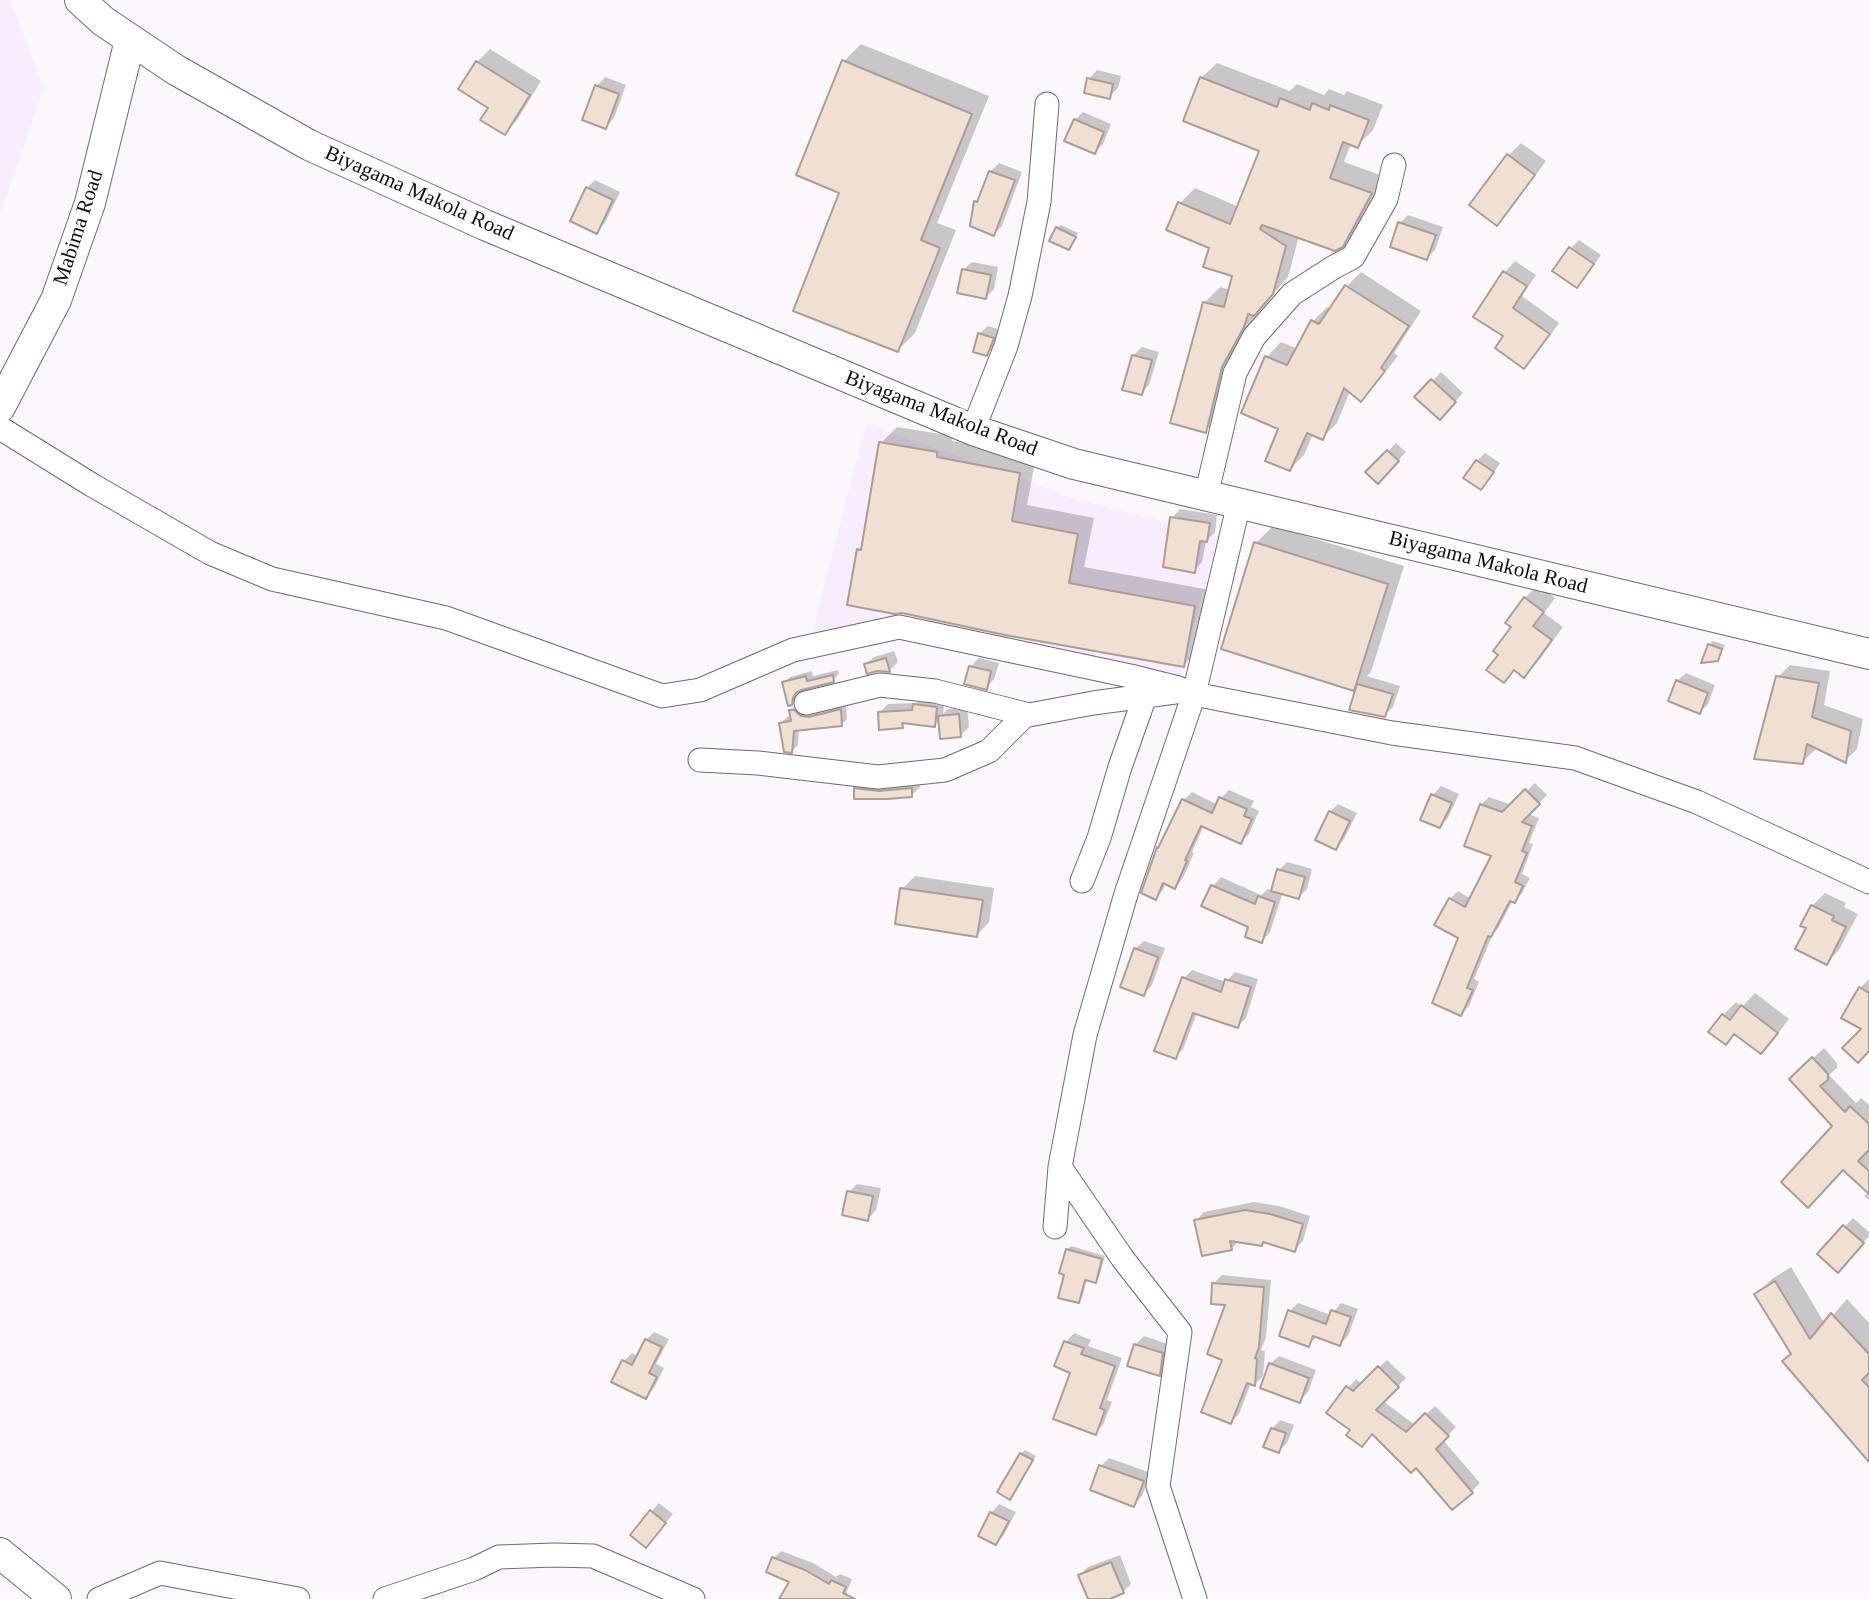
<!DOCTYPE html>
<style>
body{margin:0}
canvas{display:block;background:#fbf7fd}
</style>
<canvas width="1869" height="1599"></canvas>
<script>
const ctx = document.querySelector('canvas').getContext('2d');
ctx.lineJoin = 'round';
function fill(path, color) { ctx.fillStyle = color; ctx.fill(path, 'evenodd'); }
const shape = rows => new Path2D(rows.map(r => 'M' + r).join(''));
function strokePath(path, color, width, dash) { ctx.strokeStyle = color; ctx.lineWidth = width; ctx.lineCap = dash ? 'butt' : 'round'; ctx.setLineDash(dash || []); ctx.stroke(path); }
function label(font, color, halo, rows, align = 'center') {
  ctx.font = font + ' Georgia,serif'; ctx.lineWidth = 7; ctx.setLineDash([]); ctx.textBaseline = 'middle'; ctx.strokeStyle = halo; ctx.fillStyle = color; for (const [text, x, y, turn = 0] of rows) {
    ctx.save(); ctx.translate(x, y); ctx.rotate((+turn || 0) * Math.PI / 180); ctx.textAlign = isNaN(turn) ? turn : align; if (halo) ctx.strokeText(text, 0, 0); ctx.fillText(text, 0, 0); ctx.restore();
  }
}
const built = shape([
 [0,0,10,0,44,88,0,214],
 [866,423,1075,499,1219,535,1178,685,880,623,811,638]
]);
const shadow = shape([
 [861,44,989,96,937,223,956,230,915,333,898,350,842,192,844,61],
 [490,49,541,81,517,120,505,133,490,107,477,62],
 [1217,63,1290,91,1297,84,1324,95,1329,89,1344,95,1347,91,1383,105,1373,130,1357,146,1351,143,1344,162,1386,177,1358,229,1342,245,1299,236,1288,277,1259,310,1236,352,1221,416,1206,431,1204,303,1220,287,1230,290,1234,275,1211,247,1180,203,1195,188,1239,207,1261,150,1201,78],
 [1097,70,1121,76,1118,88,1109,97,1089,79],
 [605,77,626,85,614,118,606,127,597,86],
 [1083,112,1111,124,1103,144,1095,152,1075,120],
 [1521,143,1546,161,1510,210,1497,223,1508,156],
 [999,163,1022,172,1002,226,994,234,972,225,976,201,981,196,990,172],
 [595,180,620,192,605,223,597,231,587,188],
 [1408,215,1443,227,1435,250,1427,258,1400,223],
 [1061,225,1078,233,1069,248,1057,228],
 [1579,240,1601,255,1585,278,1577,286,1555,271,1571,248],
 [1515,261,1536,275,1522,296,1559,323,1535,356,1524,367,1505,336,1475,316,1505,272],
 [972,262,998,267,994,289,986,297,963,270],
 [1361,272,1421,311,1394,353,1398,356,1375,385,1361,399,1350,391,1337,423,1322,438,1313,434,1304,455,1290,469,1267,357,1281,342,1298,349,1313,321,1327,307,1332,309,1347,286],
 [988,326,1001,330,995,346,987,354,979,334],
 [1142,347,1159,352,1149,385,1141,393,1133,356],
 [1441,372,1463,393,1448,409,1417,397],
 [897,427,953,436,952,441,1036,456,1027,505,1094,518,1084,567,1210,590,1200,649,1183,666,858,550,864,545,881,443],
 [1396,443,1406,452,1378,482,1368,472],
 [1485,453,1500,463,1489,480,1481,488,1477,461],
 [1180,509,1217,515,1215,532,1206,541,1202,562,1194,571,1172,518],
 [1273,526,1404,566,1371,672,1367,676,1400,686,1393,707,1385,715,1351,709,1359,684,1354,689,1256,543],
 [1538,585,1555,598,1544,613,1563,627,1537,663,1524,675,1515,669,1504,681,1500,655,1525,598],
 [1713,641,1725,645,1721,655,1717,659,1709,645],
 [894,651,898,662,890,670,877,670,866,665,874,657],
 [979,658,999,663,994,679,986,688,971,666],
 [1790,665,1830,671,1824,705,1863,719,1857,749,1845,761,1815,746,1815,750,1802,762,1778,677],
 [838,670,839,674,833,680,798,691,798,697,791,703,784,683,790,677,812,671,813,676],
 [1686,673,1715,685,1708,704,1700,712,1677,681],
 [923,696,945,699,943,714,948,709,967,707,969,727,960,736,940,719,934,725,907,721,902,727,880,712,888,704,917,703],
 [846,704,847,719,841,725,799,729,798,745,792,751,781,723,787,717,792,716,791,710,796,705],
 [920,780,920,787,912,795,856,789,864,781],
 [1535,783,1547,795,1528,814,1539,818,1529,843,1533,844,1522,874,1530,878,1522,893,1515,901,1513,900,1499,927,1493,934,1474,979,1479,982,1469,1006,1461,1014,1460,937,1450,899,1458,891,1471,899,1493,855,1481,805,1489,797,1512,805],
 [1441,786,1459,794,1448,818,1440,826,1422,819,1433,795],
 [1229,790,1254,801,1251,807,1259,811,1249,834,1241,842,1204,825,1192,852,1194,853,1183,878,1175,887,1166,883,1163,890,1155,898,1184,800,1192,792,1218,805,1221,798],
 [1338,804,1357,813,1344,839,1336,848,1330,812],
 [1287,862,1312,869,1307,889,1299,897,1283,892,1270,932,1262,941,1250,926,1204,905,1213,886,1221,877,1261,895,1268,889,1273,891,1279,870],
 [915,876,994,888,989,922,977,935,902,889],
 [1825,893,1846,903,1844,907,1858,914,1839,950,1827,963,1808,927,1812,906],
 [1144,941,1165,948,1152,985,1144,994,1135,949],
 [1192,970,1226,982,1235,972,1258,979,1246,1018,1238,1026,1197,1013,1183,1049,1175,1057,1184,978],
 [1869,979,1869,1049,1864,1029,1860,988],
 [1755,993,1789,1019,1774,1039,1761,1052,1736,1033,1726,1043,1723,1015,1736,1002,1742,1007],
 [1824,1048,1837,1063,1837,1068,1829,1075,1856,1103,1861,1098,1869,1105,1869,1200,1864,1196,1869,1192,1834,1126,1801,1069],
 [857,1184,881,1188,876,1210,868,1219,849,1192],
 [1254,1202,1279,1206,1310,1216,1303,1241,1294,1250,1265,1241,1262,1244,1239,1241,1231,1249,1196,1221,1204,1212],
 [1853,1218,1869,1232,1869,1236,1846,1262,1819,1254],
 [1071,1246,1105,1256,1099,1277,1095,1281,1087,1279,1082,1298,1078,1301,1066,1273,1067,1250],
 [1791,1267,1825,1324,1847,1299,1869,1323,1869,1459,1792,1353,1756,1294,1772,1279],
 [1222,1275,1271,1280,1266,1337,1261,1350,1265,1351,1263,1376,1255,1384,1251,1383,1239,1414,1231,1422,1224,1359,1227,1303,1214,1283],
 [1298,1303,1331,1315,1341,1303,1358,1309,1348,1336,1340,1344,1317,1336,1308,1345,1290,1311],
 [654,1332,669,1339,656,1364,664,1368,654,1388,646,1397,614,1381,624,1361,632,1353,638,1356,646,1340],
 [1074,1333,1091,1340,1088,1346,1122,1358,1107,1400,1112,1402,1103,1425,1095,1433,1072,1372,1066,1342],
 [1144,1336,1170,1345,1167,1366,1159,1374,1129,1365,1136,1344],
 [1279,1356,1316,1370,1308,1392,1299,1401,1270,1364],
 [1387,1360,1406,1378,1383,1401,1415,1425,1435,1406,1456,1427,1443,1440,1480,1483,1472,1491,1416,1465,1373,1432,1352,1430,1348,1388,1356,1379,1362,1384],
 [1280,1420,1294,1425,1287,1443,1279,1451,1272,1429],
 [1025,1450,1036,1456,1014,1494,1021,1454],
 [1109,1458,1151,1473,1142,1496,1134,1505,1101,1466],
 [659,1503,673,1514,646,1546,651,1512],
 [999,1504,1016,1512,1004,1535,996,1543,991,1513],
 [781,1551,813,1563,836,1577,840,1574,852,1579,844,1599,781,1599,791,1581,774,1558],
 [1120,1555,1131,1584,1123,1592,1105,1599,1090,1599,1080,1575,1088,1567]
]);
const building = shape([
 [842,60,972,114,921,240,940,248,898,352,793,311,839,193,796,175,842,60],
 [476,61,530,95,505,135,480,120,488,108,458,89,476,61],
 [1200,77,1277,107,1280,98,1310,110,1312,103,1329,110,1330,105,1369,120,1358,148,1343,142,1330,178,1372,193,1343,247,1335,251,1262,225,1260,229,1286,246,1273,294,1254,316,1248,314,1244,327,1222,367,1206,433,1170,423,1203,302,1224,307,1232,276,1203,267,1209,248,1166,230,1178,202,1230,224,1259,151,1183,121,1200,77],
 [1087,78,1113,84,1110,99,1084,93,1087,78],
 [595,85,619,94,606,129,582,120,595,85],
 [1074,119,1104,132,1095,154,1064,141,1074,119],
 [1507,154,1535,175,1497,226,1469,205,1507,154],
 [989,171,1015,180,994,236,970,226,974,201,977,202,989,171],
 [586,187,613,200,597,234,570,221,586,187],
 [1398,222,1436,235,1427,260,1390,247,1398,222],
 [1056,227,1076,237,1069,250,1049,241,1056,227],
 [1569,247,1594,264,1577,288,1552,271,1569,247],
 [962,269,991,275,986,299,957,293,962,269],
 [1503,271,1527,286,1513,308,1550,334,1524,369,1495,348,1503,336,1473,317,1503,271],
 [1345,285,1409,326,1381,368,1385,371,1361,402,1344,388,1323,440,1307,433,1290,471,1265,461,1278,429,1241,413,1265,356,1287,365,1311,320,1319,324,1345,285],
 [978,333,994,338,987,356,973,352,978,333],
 [1132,355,1152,360,1142,395,1122,390,1132,355],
 [1431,379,1456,402,1440,420,1414,397,1431,379],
 [879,442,937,452,937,457,1020,473,1012,521,1078,534,1069,583,1195,606,1184,667,1005,635,902,613,895,614,847,605,857,549,861,550,879,442],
 [1387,450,1399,461,1378,484,1365,472,1387,450],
 [1476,460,1494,472,1481,490,1463,478,1476,460],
 [1170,517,1210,523,1207,542,1200,541,1195,573,1163,567,1170,517],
 [1254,542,1388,584,1354,691,1221,649,1254,542],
 [1524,597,1544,612,1533,626,1552,640,1524,678,1514,670,1504,683,1486,670,1498,655,1493,651,1511,627,1505,623,1524,597],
 [1708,644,1722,649,1718,661,1701,663,1708,644],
 [886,658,890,672,877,671,867,674,864,664,886,658],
 [969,666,991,671,987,690,964,684,969,666],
 [833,675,834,682,802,690,796,693,793,698,792,705,788,706,782,682,806,676,807,681,833,675],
 [1776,676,1819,683,1812,717,1851,731,1846,763,1807,744,1803,764,1754,759,1776,676],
 [1676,680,1708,693,1700,714,1668,701,1676,680],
 [1357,684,1393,694,1385,717,1349,710,1357,684],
 [913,704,937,707,935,727,902,723,903,728,879,730,878,712,912,710,913,704],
 [841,709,842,726,794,731,792,753,784,752,779,723,791,721,789,710,794,710,801,716,809,717,841,709],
 [959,714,961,737,940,739,938,716,959,714],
 [854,788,879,791,912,788,912,797,887,799,854,799,854,788],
 [1525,789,1540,804,1522,822,1532,826,1522,851,1527,853,1515,882,1523,886,1515,903,1510,901,1491,937,1488,936,1467,988,1473,990,1461,1016,1432,1003,1458,938,1434,925,1449,898,1465,907,1491,856,1464,846,1480,804,1502,812,1525,789],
 [1431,794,1452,803,1440,828,1420,820,1431,794],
 [1219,797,1247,809,1244,816,1252,819,1241,844,1201,826,1185,860,1187,861,1175,889,1163,883,1156,900,1141,893,1157,847,1158,848,1182,799,1212,813,1219,797],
 [1329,811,1350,821,1336,850,1315,840,1329,811],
 [1277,869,1305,877,1299,899,1271,891,1277,869],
 [1211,885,1255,904,1258,896,1275,902,1262,943,1245,937,1248,927,1201,906,1211,885],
 [900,888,983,900,977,937,895,924,900,888],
 [1811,905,1834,916,1832,920,1846,927,1827,965,1795,949,1806,928,1800,926,1811,905],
 [1134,948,1158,957,1144,996,1120,987,1134,948],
 [1182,977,1221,992,1225,979,1251,987,1238,1028,1193,1013,1176,1059,1154,1051,1182,977],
 [1859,987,1869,993,1869,1051,1858,1063,1842,1048,1861,1029,1841,1018,1859,987],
 [1741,1005,1778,1033,1761,1054,1734,1034,1726,1045,1708,1032,1722,1014,1730,1020,1741,1005],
 [1812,1057,1828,1074,1828,1080,1820,1086,1845,1112,1850,1106,1869,1124,1869,1150,1858,1161,1869,1171,1869,1194,1843,1170,1808,1208,1781,1182,1832,1126,1789,1079,1812,1057],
 [847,1191,873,1196,868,1221,842,1215,847,1191],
 [1245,1210,1270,1214,1303,1224,1295,1252,1263,1242,1262,1246,1230,1241,1232,1250,1202,1256,1194,1220,1245,1210],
 [1843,1225,1864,1243,1838,1273,1817,1254,1843,1225],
 [1066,1249,1102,1259,1096,1283,1085,1280,1079,1303,1058,1298,1064,1275,1059,1273,1066,1249],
 [1775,1281,1810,1339,1831,1313,1869,1354,1869,1373,1862,1380,1869,1387,1869,1462,1782,1361,1791,1354,1754,1294,1775,1281],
 [1212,1283,1264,1287,1259,1347,1255,1358,1257,1359,1255,1386,1247,1383,1231,1424,1201,1412,1222,1360,1207,1354,1225,1305,1211,1304,1212,1283],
 [1288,1310,1326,1324,1331,1310,1351,1317,1340,1346,1313,1336,1309,1347,1279,1336,1288,1310],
 [645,1339,662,1347,649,1373,657,1377,646,1399,611,1382,622,1360,632,1365,645,1339],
 [1064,1341,1084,1348,1081,1354,1115,1366,1100,1408,1105,1410,1096,1435,1053,1419,1070,1373,1054,1366,1064,1341],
 [1134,1344,1163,1353,1160,1376,1127,1366,1134,1344],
 [1269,1363,1309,1378,1300,1403,1260,1388,1269,1363],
 [1378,1366,1399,1387,1376,1410,1406,1432,1425,1413,1449,1436,1436,1449,1473,1493,1452,1510,1416,1468,1411,1473,1372,1434,1362,1447,1346,1435,1350,1430,1326,1413,1346,1386,1353,1391,1378,1366],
 [1271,1428,1286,1433,1279,1453,1263,1447,1271,1428],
 [1020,1453,1033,1460,1010,1500,997,1492,1020,1453],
 [1099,1465,1144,1481,1134,1507,1090,1490,1099,1465],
 [650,1510,666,1523,646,1548,630,1535,650,1510],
 [990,1512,1009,1521,996,1545,978,1536,990,1512],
 [772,1557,805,1570,829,1584,831,1580,846,1587,843,1593,855,1599,779,1599,789,1582,766,1572,772,1557],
 [1111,1562,1124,1593,1110,1599,1088,1599,1078,1575,1111,1562]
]);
const minor = shape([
 [0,428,92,485,210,553,272,579,446,618,662,696,700,690,793,650,899,627,1130,676,1178,688,1194,694,1392,733,1575,758,1697,802,1869,882],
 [973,430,1006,346,1020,296,1039,202,1047,104],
 [1206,496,1235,373,1254,337,1292,294,1334,267,1353,257,1386,199,1394,165],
 [806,703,880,685,935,691,1029,715,1093,703,1175,692],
 [700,760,758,763,878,777,945,770,989,751,1026,714],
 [1082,881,1099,838,1120,767,1145,696],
 [1060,1167,1123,1259,1180,1332,1158,1486,1195,1599],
 [1055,1227,1060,1167,1085,1035,1126,894,1194,694,1239,503],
 [99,1599,160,1573,298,1599],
 [385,1599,474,1569,499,1557,554,1555,593,1556,693,1599]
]);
const major = shape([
 [80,0,103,21,176,70,309,145,485,225,973,430,1074,464,1869,654],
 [0,407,56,300,90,203,130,40],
 [0,1553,56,1599]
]);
const streetNames = [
 ["Biyagama Makola Road",419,194,24],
 ["Mabima Road",79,228,-72],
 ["Biyagama Makola Road",941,414,21],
 ["Biyagama Makola Road",1488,563,14]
];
fill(built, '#f8ecff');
fill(shadow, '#0003');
fill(building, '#f0dfd3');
strokePath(building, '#ad9d92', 2);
strokePath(minor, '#716876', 25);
strokePath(major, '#716876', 32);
strokePath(minor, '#fff', 23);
strokePath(major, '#fff', 30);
label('21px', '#100c12', '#fff', streetNames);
</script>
